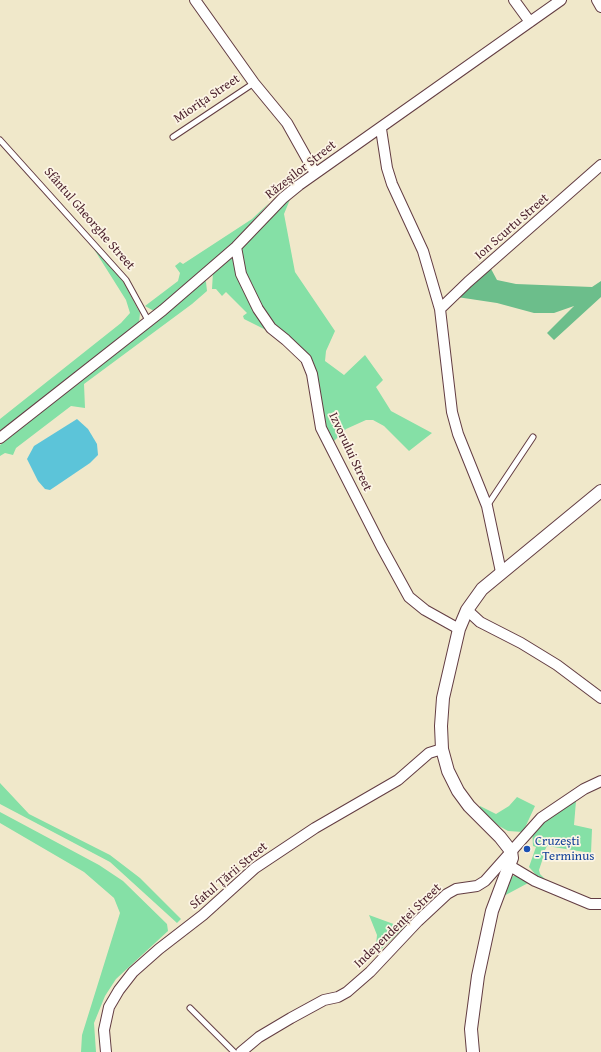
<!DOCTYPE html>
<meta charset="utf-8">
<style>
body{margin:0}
canvas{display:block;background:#f0e8ca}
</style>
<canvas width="601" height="1052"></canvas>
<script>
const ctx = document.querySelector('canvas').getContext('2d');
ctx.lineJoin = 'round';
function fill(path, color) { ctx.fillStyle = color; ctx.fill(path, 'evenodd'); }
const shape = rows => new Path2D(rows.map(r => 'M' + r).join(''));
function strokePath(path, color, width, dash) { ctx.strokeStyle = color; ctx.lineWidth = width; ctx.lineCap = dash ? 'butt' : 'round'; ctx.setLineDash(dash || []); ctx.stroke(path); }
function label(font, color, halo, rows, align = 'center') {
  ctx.font = font + ' "Gentium Book Plus",serif'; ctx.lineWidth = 3.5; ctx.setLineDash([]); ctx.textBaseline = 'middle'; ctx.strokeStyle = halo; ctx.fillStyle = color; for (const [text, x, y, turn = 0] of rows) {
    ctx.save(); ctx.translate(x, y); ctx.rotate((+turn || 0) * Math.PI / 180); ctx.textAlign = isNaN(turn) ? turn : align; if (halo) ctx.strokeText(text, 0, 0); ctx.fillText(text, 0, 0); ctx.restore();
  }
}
const green = shape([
 [291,197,284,214,295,272,335,331,326,351,325,361,344,375,365,355,383,380,376,387,391,411,432,433,409,451,384,426,373,420,366,420,346,429,333,442,322,417,315,376,261,309,244,273,240,254,241,247,281,205],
 [269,203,235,242,154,311,145,306,178,281,180,273,175,266,180,262,183,264,252,219],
 [92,246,123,281,140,313,139,323,0,431,0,419,121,323,130,313,126,300],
 [234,253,272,333,244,319,243,316,247,313,226,292,222,296,216,289,212,289,213,272],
 [204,279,206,282,207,291,192,304,84,384,85,408,71,406,16,448,13,455,5,453,0,456,0,445,158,319],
 [0,783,29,814,110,855,140,878,181,919,177,923,110,862,0,804],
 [586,793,576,801,574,825,592,829,591,853,547,846,545,850,543,850,542,854,544,855,539,870,540,874,550,884,536,875,529,867,536,847,533,846,532,828],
 [517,797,535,806,523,832,508,831,499,826,479,809,480,806,496,814,509,806],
 [0,812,99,865,123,881,167,924,168,931,116,979,105,996,94,1023,96,1052,81,1052,82,1035,120,913,114,898,84,872,0,823],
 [513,876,519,876,530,882,500,898,506,884],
 [369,915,399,926,407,925,375,955,377,935]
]);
const forest = shape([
 [490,267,497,280,516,284,592,287,601,281,601,297,554,340,547,333,574,306,554,313,534,313,497,303,457,297]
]);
const water = shape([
 [77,419,88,429,97,444,98,455,90,463,56,486,50,490,45,489,38,481,27,459,34,446]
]);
const service = shape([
 [173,137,254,83],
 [0,140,126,280,149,322],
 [487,506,533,437],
 [190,1008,234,1052]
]);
const minor = shape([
 [195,0,254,83,287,123,315,173],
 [514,0,530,22],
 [597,0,601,7],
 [381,129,387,168,392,184,423,251,440,309,452,412,458,434,487,506,501,572],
 [236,247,241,274,258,309,271,328,286,340,306,359,312,374,321,428,381,546,409,597,425,610,459,629],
 [440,309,468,282,601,165],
 [0,438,163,310,236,247,283,198,299,185,561,0],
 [467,610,480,622,521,643,557,665,601,698],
 [510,866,535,881,590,904,601,904],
 [106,1052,104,1030,109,1007,119,990,133,972,159,949,203,915,255,868,315,828,398,780,429,753,442,749],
 [241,1052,259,1037,291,1018,324,1000,338,997,347,992,370,972,418,921,447,894,456,889,477,886,485,881,541,818,584,789,601,781]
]);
const tertiary = shape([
 [473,1052,471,1029,478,976,492,911,512,858,511,851,500,837,469,806,458,791,448,771,442,749,441,726,443,698,459,629,467,610,482,589,601,491]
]);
const markers = [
 [527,849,4,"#1a4fb4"]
];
const streetNames = [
 ["Miorița Street",207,99,-34],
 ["Răzeșilor Street",301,170,-38],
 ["Sfântul Gheorghe Street",89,219,49],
 ["Ion Scurtu Street",512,227,-41],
 ["Izvorului Street",350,452,65],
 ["Sfatul Țării Street",229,876,-40],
 ["Independenței Street",398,926,-44]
];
const transitNames = [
 ["Cruzești",535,842],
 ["- Terminus",535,857]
];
fill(green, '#85e0a6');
fill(forest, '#6cbe8b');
fill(water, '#5cc4d9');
strokePath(service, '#633d43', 7);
strokePath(minor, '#633d43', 12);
strokePath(tertiary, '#633d43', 14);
strokePath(service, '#fff', 5);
strokePath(minor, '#fff', 10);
strokePath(tertiary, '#fff', 12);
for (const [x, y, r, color] of markers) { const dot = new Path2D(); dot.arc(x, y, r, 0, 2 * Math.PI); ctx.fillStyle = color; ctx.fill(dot); strokePath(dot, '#fcf5e5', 1.5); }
label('13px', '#4a1f2b', '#fcf5e5', streetNames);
label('13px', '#164399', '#fcf5e5', transitNames, 'left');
</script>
